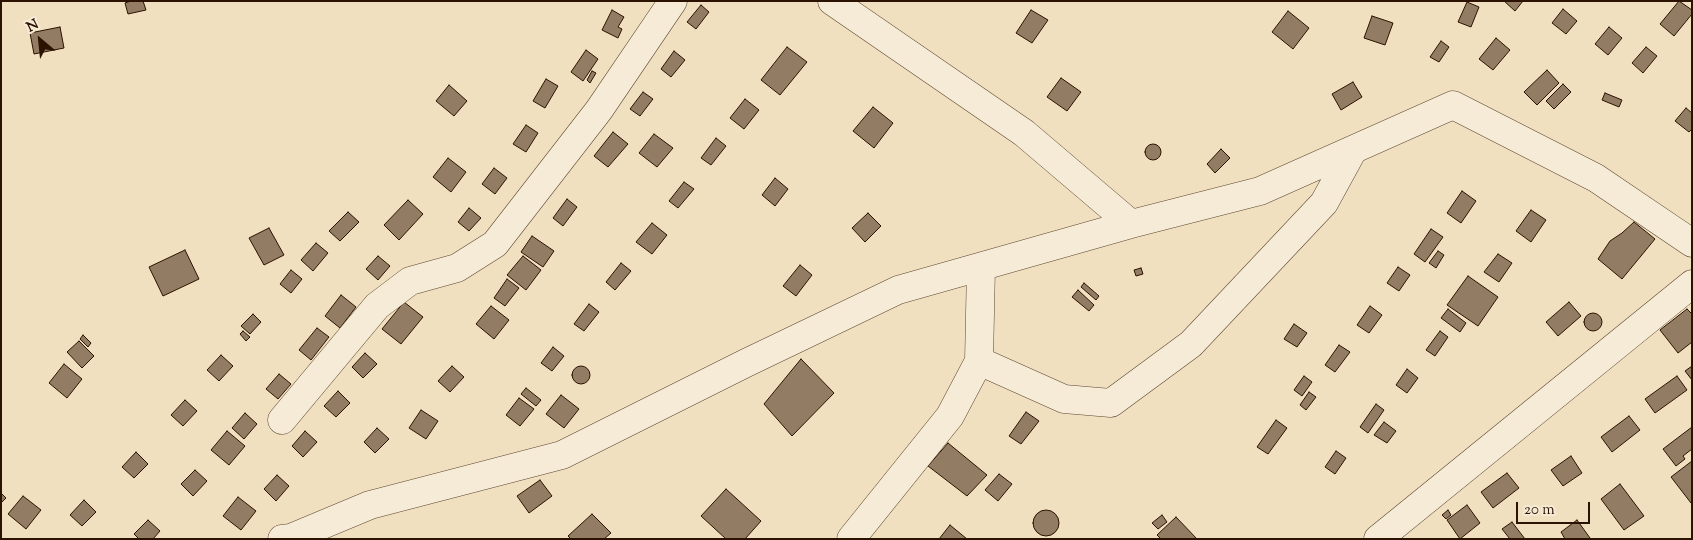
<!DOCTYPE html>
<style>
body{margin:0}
#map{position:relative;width:1693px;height:540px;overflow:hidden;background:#f0e0c0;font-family:"Sorts Mill Goudy",serif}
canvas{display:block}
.frame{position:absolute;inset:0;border:2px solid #2c1200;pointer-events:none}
.north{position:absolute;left:15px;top:15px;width:50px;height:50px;-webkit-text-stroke:4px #f5ebd6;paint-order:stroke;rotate:332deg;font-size:14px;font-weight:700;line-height:20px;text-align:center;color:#2c1200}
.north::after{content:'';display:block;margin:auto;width:18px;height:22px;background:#2c1200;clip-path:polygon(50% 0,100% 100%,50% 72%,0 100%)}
.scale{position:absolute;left:1516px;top:502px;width:74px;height:22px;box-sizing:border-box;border:2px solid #2c1200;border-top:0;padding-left:6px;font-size:15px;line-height:18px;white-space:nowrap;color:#2c1200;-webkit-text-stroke:4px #f5ebd6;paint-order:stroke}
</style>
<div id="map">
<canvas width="1693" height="540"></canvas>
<div class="frame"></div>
<div class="north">N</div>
<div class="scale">20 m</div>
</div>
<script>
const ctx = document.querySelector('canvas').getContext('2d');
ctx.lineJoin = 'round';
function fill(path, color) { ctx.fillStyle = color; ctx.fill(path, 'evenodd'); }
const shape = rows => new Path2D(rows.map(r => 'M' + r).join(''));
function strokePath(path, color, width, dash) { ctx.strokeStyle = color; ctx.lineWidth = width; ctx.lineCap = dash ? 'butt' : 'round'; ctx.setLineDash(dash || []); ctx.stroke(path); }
const building = shape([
 [131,1,143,1,146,10,128,14,125,3,131,1],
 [1504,1,1523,1,1515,11,1504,1],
 [1679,1,1692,10,1692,14,1674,36,1660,24,1679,1],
 [1467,2,1479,7,1471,27,1458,22,1467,2],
 [701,5,709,12,696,29,687,22,701,5],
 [1563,9,1577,21,1566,34,1552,23,1563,9],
 [612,10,624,17,618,27,622,29,618,38,602,30,612,10],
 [1031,10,1048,20,1032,43,1016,33,1031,10],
 [1288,11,1309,28,1293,49,1272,32,1288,11],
 [1372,16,1393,23,1385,45,1364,38,1372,16],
 [60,27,64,48,34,54,30,33,60,27],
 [1609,27,1622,38,1608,55,1595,44,1609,27],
 [1496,38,1510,50,1493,70,1479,59,1496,38],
 [1441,41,1449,47,1439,62,1430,57,1441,41],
 [787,47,807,62,780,95,761,80,787,47],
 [1646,47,1657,56,1643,73,1632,63,1646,47],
 [586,50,598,59,583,81,571,72,586,50],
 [674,51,685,60,671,77,661,69,674,51],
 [1547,70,1559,83,1537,105,1524,92,1547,70],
 [592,71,596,73,590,83,587,80,592,71],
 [1061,78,1081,92,1067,111,1047,97,1061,78],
 [546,79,558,86,545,108,533,101,546,79],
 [1353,82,1362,97,1341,110,1332,94,1353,82],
 [1563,84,1571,92,1554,109,1546,101,1563,84],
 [449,85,467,101,454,116,436,101,449,85],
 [643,92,653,99,640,116,630,109,643,92],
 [1605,93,1622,100,1619,107,1602,100,1605,93],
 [745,99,759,110,744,129,730,118,745,99],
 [873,107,893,123,874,148,853,131,873,107],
 [1686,108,1692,113,1692,129,1689,132,1675,121,1686,108],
 [526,125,538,133,526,152,513,144,526,125],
 [613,132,628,144,608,167,594,156,613,132],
 [654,134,673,148,657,167,639,153,654,134],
 [716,138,726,146,711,165,701,158,716,138],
 '1145 152a8 8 0 1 1 16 0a8 8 0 1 1-16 0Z',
 [1221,149,1230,158,1215,173,1207,164,1221,149],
 [448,158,466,172,451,192,433,177,448,158],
 [494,168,507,178,495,194,482,184,494,168],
 [775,178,788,189,775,206,762,195,775,178],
 [684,182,694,189,678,208,669,201,684,182],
 [1462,191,1476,201,1461,223,1447,213,1462,191],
 [567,199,577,207,563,226,553,218,567,199],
 [408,200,423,214,399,240,384,225,408,200],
 [469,208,481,218,469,231,458,222,469,208],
 [1531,210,1546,220,1531,242,1516,231,1531,210],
 [348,212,359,222,340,241,329,231,348,212],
 [868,213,881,226,865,242,852,228,868,213],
 [1634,222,1655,239,1622,279,1598,259,1610,241,1622,233,1634,222],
 [652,223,667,235,652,254,636,242,652,223],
 [269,228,284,255,264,265,249,238,269,228],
 [1431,229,1443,237,1425,262,1414,254,1431,229],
 [532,236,554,251,543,267,521,252,532,236],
 [316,243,328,253,313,271,301,260,316,243],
 [185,250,199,279,163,296,149,267,185,250],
 [1438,251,1444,255,1436,268,1429,263,1438,251],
 [1498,254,1512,263,1499,282,1484,272,1498,254],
 [378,256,390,266,378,280,366,269,378,256],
 [523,256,541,270,526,290,507,275,523,256],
 [621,263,631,271,615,290,606,282,621,263],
 [800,265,812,275,796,296,783,286,800,265],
 [1398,267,1410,275,1399,291,1387,283,1398,267],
 [1141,268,1143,274,1136,276,1134,270,1141,268],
 [291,270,302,279,291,293,280,284,291,270],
 [1468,276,1498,297,1478,326,1447,305,1468,276],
 [507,279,519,288,505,306,494,298,507,279],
 [1084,283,1099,296,1096,300,1081,287,1084,283],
 [1078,290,1094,305,1089,311,1072,297,1078,290],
 [341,295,356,307,340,328,325,316,341,295],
 [404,302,423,317,401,344,382,329,404,302],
 [1569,302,1581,316,1558,336,1546,322,1569,302],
 [589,304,599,312,584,331,574,324,589,304],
 [491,306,509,320,494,339,476,324,491,306],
 [1370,306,1382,315,1369,333,1357,325,1370,306],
 [1448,309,1466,323,1460,332,1441,318,1448,309],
 [1687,309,1692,314,1692,342,1678,353,1660,330,1687,309],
 '1584 322a9 9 0 1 1 18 0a9 9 0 1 1-18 0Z',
 [253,314,261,322,250,334,241,326,253,314],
 [1294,324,1307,333,1297,347,1284,339,1294,324],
 [317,328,329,337,311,360,299,350,317,328],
 [243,331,250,337,246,341,240,334,243,331],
 [1440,331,1448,337,1435,356,1426,350,1440,331],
 [83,335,91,343,88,347,80,339,83,335],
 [79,341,94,356,82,368,67,352,79,341],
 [1339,345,1350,352,1335,372,1325,365,1339,345],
 [553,347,564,356,552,371,541,363,553,347],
 [365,353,377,364,363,378,352,367,365,353],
 [221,355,233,366,219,381,207,370,221,355],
 [801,359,834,393,792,436,764,404,801,359],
 [64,364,82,379,67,398,49,383,64,364],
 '572 375a9 9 0 1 1 18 0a9 9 0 1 1-18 0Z',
 [452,366,464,377,450,392,438,381,452,366],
 [1692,366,1692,380,1685,371,1692,366],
 [1407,369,1418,378,1407,393,1396,385,1407,369],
 [279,374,291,384,278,399,266,389,279,374],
 [1304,376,1312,382,1302,396,1294,390,1304,376],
 [1677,376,1687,390,1655,413,1645,399,1677,376],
 [526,388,541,400,536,406,521,394,526,388],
 [338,391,350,403,336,417,324,406,338,391],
 [1309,392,1316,397,1306,410,1300,405,1309,392],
 [561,395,579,409,564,428,546,414,561,395],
 [519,398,534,409,520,426,506,415,519,398],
 [185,400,197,411,183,426,171,415,185,400],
 [1376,404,1384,410,1368,433,1360,427,1376,404],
 [421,410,438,421,426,439,409,428,421,410],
 [1026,412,1039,421,1021,444,1009,436,1026,412],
 [245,413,257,424,244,439,232,428,245,413],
 [1629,416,1640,430,1612,452,1601,437,1629,416],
 [1276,420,1287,428,1268,454,1257,447,1276,420],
 [1384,422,1396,431,1387,443,1374,435,1384,422],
 [1692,427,1692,449,1683,456,1685,459,1676,466,1663,449,1692,427],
 [377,428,389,439,375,453,364,442,377,428],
 [227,431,245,446,229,465,211,450,227,431],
 [305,431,317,442,303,457,292,446,305,431],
 [948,443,987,475,967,496,928,466,948,443],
 [1336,451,1346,458,1335,474,1325,467,1336,451],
 [136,452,148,464,134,478,122,467,136,452],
 [1571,456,1582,473,1563,486,1551,470,1571,456],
 [1692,461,1692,502,1691,503,1671,477,1692,461],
 [195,470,207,481,193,496,181,484,195,470],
 [1507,473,1519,488,1493,508,1481,492,1507,473],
 [999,474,1012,484,998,501,985,490,999,474],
 [277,475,289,486,276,501,264,489,277,475],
 [540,480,552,496,529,513,517,496,540,480],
 [1620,484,1644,516,1624,530,1601,499,1620,484],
 [726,489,761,521,745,539,726,539,701,516,726,489],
 [1,493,6,498,1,503,1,493],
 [23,496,41,510,26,529,8,514,23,496],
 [238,497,256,511,241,530,223,516,238,497],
 [84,500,96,512,82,526,70,515,84,500],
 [1467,505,1480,523,1460,539,1447,520,1467,505],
 [1448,510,1451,515,1446,519,1442,515,1448,510],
 '1033 523a13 13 0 1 1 26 0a13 13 0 1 1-26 0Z',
 [592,514,611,533,604,539,571,539,568,536,592,514],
 [1162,515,1167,522,1158,529,1152,523,1162,515],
 [1176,517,1197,539,1161,539,1157,535,1176,517],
 [148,520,160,531,153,539,139,539,134,534,148,520],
 [1577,520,1590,538,1589,539,1565,539,1561,532,1577,520],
 [1512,522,1525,539,1510,539,1502,529,1512,522],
 [950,525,967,539,939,539,950,525]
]);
const street = shape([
 [832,1,1024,133,1131,224],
 [979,361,1064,399,1111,403,1191,344,1324,203,1353,150],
 [282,420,377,306,410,281,457,268,495,244,599,110,673,1],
 [282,539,291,538,370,505,562,455,746,363,898,290,1131,224,1260,191,1453,105,1596,178,1692,243],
 [851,539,950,416,979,361,981,267],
 [1378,539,1692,284]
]);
fill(building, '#927d64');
strokePath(building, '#2c1200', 1);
strokePath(street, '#5d4630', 29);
strokePath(street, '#f5ebd6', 28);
</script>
